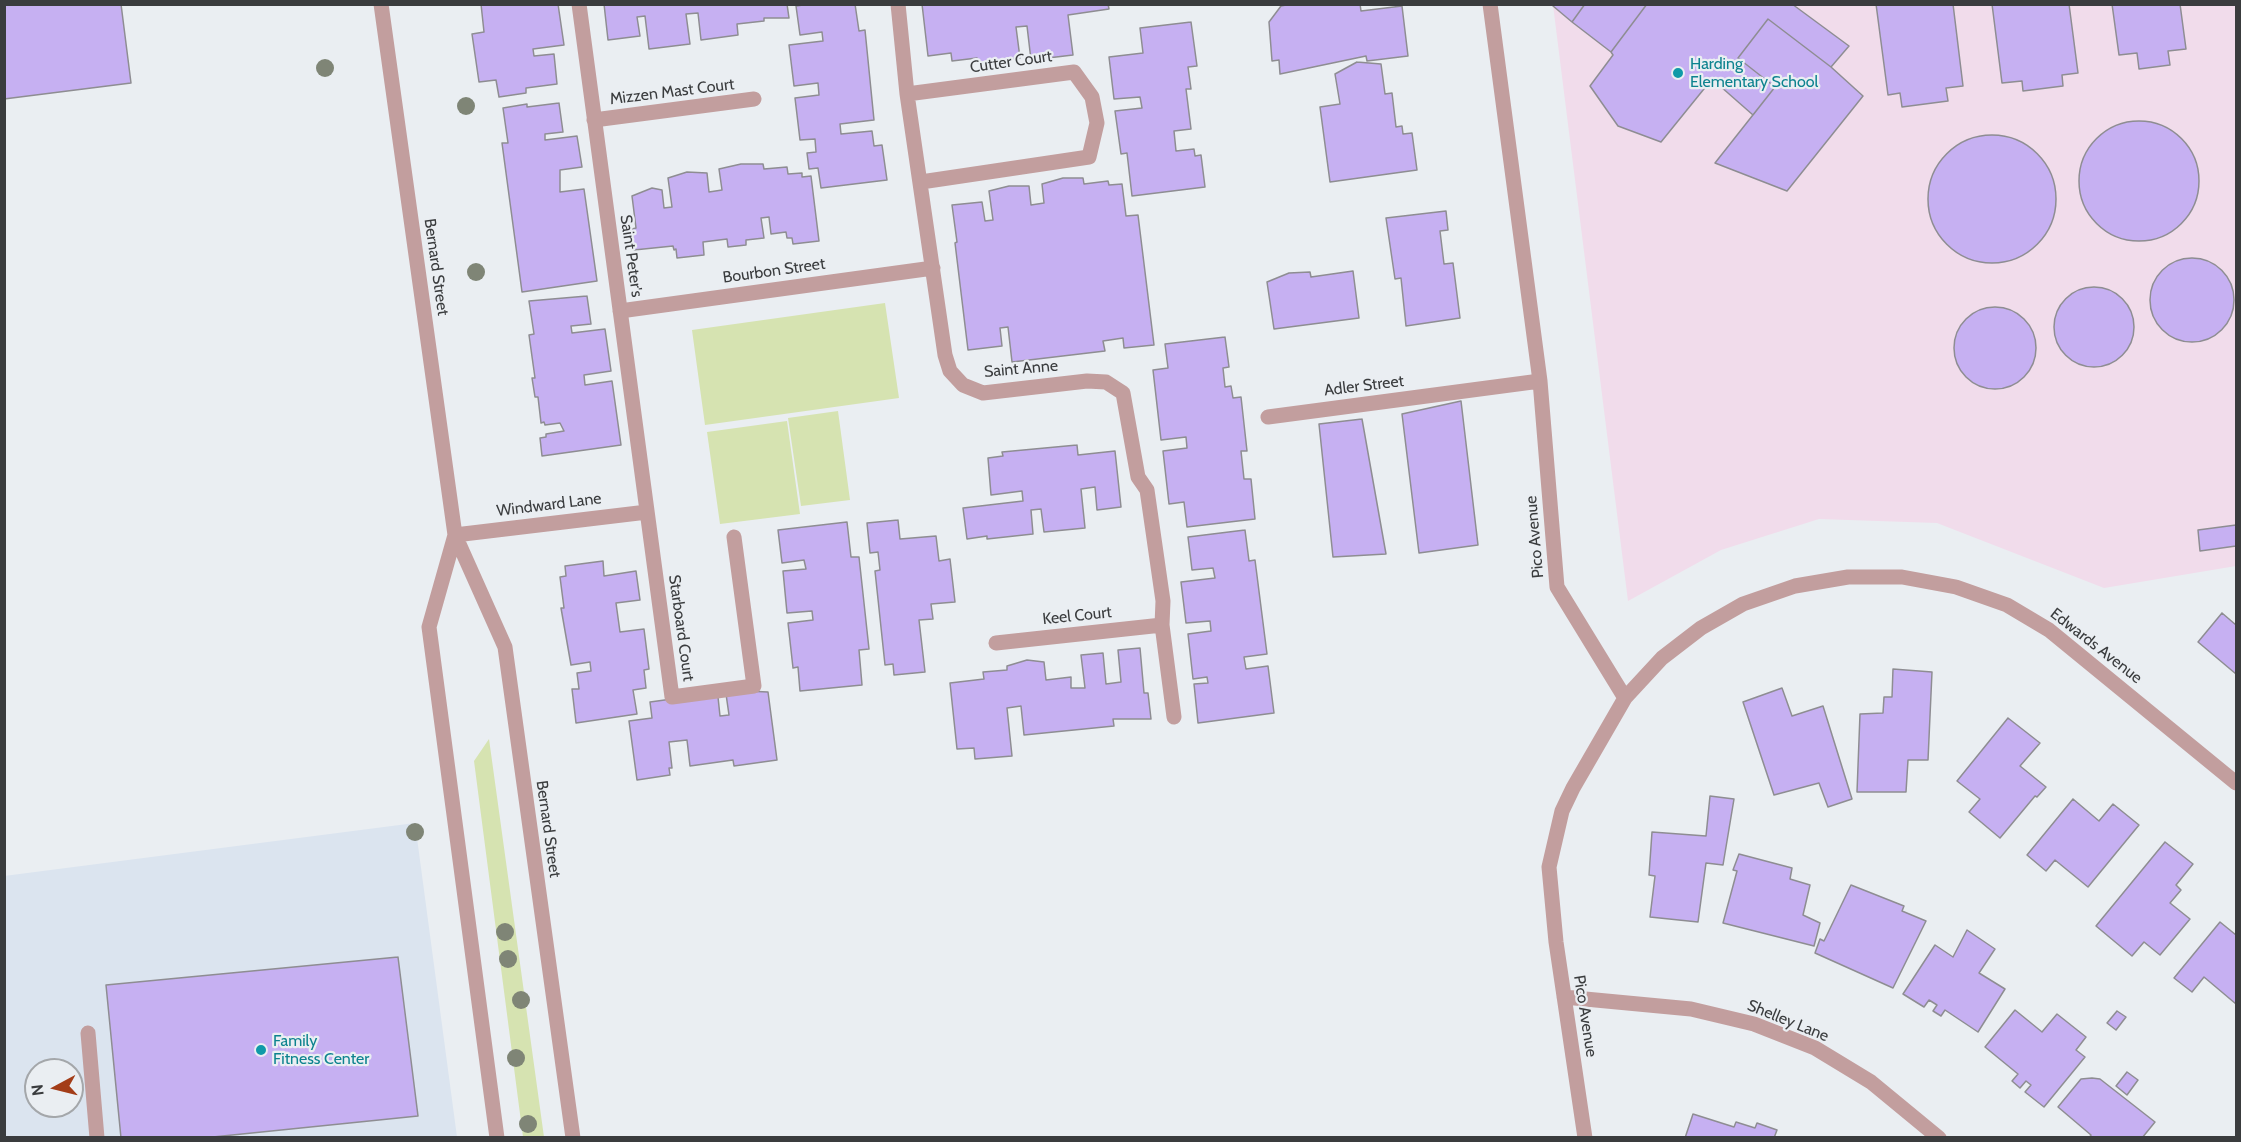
<!DOCTYPE html>
<style>
body{margin:0}
#map{position:relative;width:2241px;height:1142px;overflow:hidden;background:#eaeef2;font-family:Cabin,sans-serif}
canvas{display:block}
.frame{position:absolute;inset:0;border:6px solid #3a3c3e;pointer-events:none}
.north{position:absolute;left:24px;top:1058px;width:60px;height:60px;box-sizing:border-box;background:#eaeef2;border:2px solid #a4a7aa;border-radius:50%;rotate:263deg;font-size:16px;font-weight:700;line-height:24px;text-align:center;color:#3a3c3e}
.north::after{content:'';display:block;margin:auto;width:21px;height:27px;background:#a33d18;clip-path:polygon(50% 0,100% 100%,50% 72%,0 100%)}
</style>
<div id="map">
<canvas width="2241" height="1142"></canvas>
<div class="frame"></div>
<div class="north">N</div>
</div>
<script>
const ctx = document.querySelector('canvas').getContext('2d');
ctx.lineJoin = 'round';
function fill(path, color) { ctx.fillStyle = color; ctx.fill(path, 'evenodd'); }
const shape = rows => new Path2D(rows.map(r => 'M' + r).join(''));
function strokePath(path, color, width, dash) { ctx.strokeStyle = color; ctx.lineWidth = width; ctx.lineCap = dash ? 'butt' : 'round'; ctx.setLineDash(dash || []); ctx.stroke(path); }
function label(font, color, halo, rows, align = 'center') {
  ctx.font = font + ' Cabin,sans-serif'; ctx.lineWidth = 4.5; ctx.setLineDash([]); ctx.textBaseline = 'middle'; ctx.strokeStyle = halo; ctx.fillStyle = color; for (const [text, x, y, turn = 0] of rows) {
    ctx.save(); ctx.translate(x, y); ctx.rotate((+turn || 0) * Math.PI / 180); ctx.textAlign = isNaN(turn) ? turn : align; if (halo) ctx.strokeText(text, 0, 0); ctx.fillText(text, 0, 0); ctx.restore();
  }
}
const built = shape([
 [415,823,457,1137,5,1137,4,876],
 [36,1070,72,1070,72,1106,36,1106]
]);
const education = shape([
 [1553,5,2236,5,2236,566,2104,588,1937,523,1819,519,1721,550,1628,601]
]);
const green = shape([
 [885,303,899,398,705,425,692,330],
 [838,411,850,500,801,506,788,418],
 [787,421,800,514,720,524,707,432],
 [489,739,544,1137,523,1137,474,761]
]);
const building = shape([
 [4,4,121,4,131,83,4,99,4,4],
 [481,4,558,4,564,45,533,49,534,56,554,54,557,84,526,88,526,93,499,97,496,80,479,82,472,34,484,32,481,4],
 [604,4,787,4,789,18,764,18,764,21,737,24,738,35,701,40,698,13,686,14,690,44,649,49,645,16,637,17,640,36,608,40,604,4],
 [810,4,855,4,859,31,865,30,874,120,840,124,841,134,872,131,874,146,882,145,887,180,821,188,818,168,809,169,807,153,816,152,815,139,800,140,795,98,819,95,818,83,794,86,789,45,823,41,822,32,800,35,796,6,810,4],
 [922,4,1108,4,1109,9,1068,15,1073,55,1031,60,1027,26,1016,27,1020,58,978,63,977,58,952,61,951,53,928,56,922,4],
 [1291,4,1360,4,1361,11,1402,6,1408,56,1367,61,1366,56,1280,74,1279,60,1272,61,1269,22,1281,6,1291,4],
 [1554,4,1585,4,1572,22,1553,6,1554,4],
 [1585,4,1647,4,1611,52,1572,22,1585,4],
 [1647,4,1792,4,1849,46,1831,67,1768,19,1738,58,1775,87,1753,115,1712,79,1661,142,1618,126,1590,86,1613,55,1611,52,1647,4],
 [1876,4,1953,4,1963,86,1946,88,1948,101,1902,107,1900,93,1888,95,1876,4],
 [1992,4,2069,4,2078,73,2062,75,2063,86,2023,91,2022,81,2002,83,1992,4],
 [2112,4,2180,4,2186,49,2168,51,2170,65,2139,69,2137,53,2119,55,2112,4],
 [1768,19,1831,67,1863,96,1787,191,1715,163,1775,87,1738,58,1768,19],
 [1191,22,1197,66,1188,67,1191,89,1186,89,1191,129,1174,131,1176,151,1194,149,1195,156,1201,155,1205,187,1132,196,1127,153,1121,154,1115,111,1142,108,1140,97,1114,99,1109,57,1143,53,1140,28,1191,22],
 [1357,62,1381,64,1385,94,1392,93,1396,127,1402,126,1403,134,1412,133,1417,170,1330,182,1320,107,1340,104,1335,74,1357,62],
 [559,103,563,132,545,134,545,140,577,136,582,167,560,170,560,192,584,189,597,281,522,292,502,143,508,143,503,108,527,104,527,107,559,103],
 '2079 181a60 60 0 1 1 120 0a60 60 0 1 1-120 0Z',
 '1928 199a64 64 0 1 1 128 0a64 64 0 1 1-128 0Z',
 [741,164,763,164,764,169,787,167,788,174,802,173,802,177,811,176,819,241,793,244,792,238,787,238,786,232,771,234,769,217,761,218,764,238,746,240,746,245,728,247,727,239,703,242,704,255,677,258,676,249,674,250,673,246,634,250,632,229,636,228,632,196,652,188,662,190,664,208,672,207,668,178,687,172,707,173,709,192,722,190,719,169,741,164],
 [1063,178,1083,178,1084,184,1108,181,1109,185,1122,184,1126,216,1138,215,1154,345,1124,348,1123,338,1103,341,1105,351,1012,362,1008,327,1000,328,1002,346,968,350,955,243,957,242,952,205,982,202,985,221,993,220,989,191,1009,186,1029,186,1031,205,1044,203,1042,184,1063,178],
 [1446,211,1448,230,1440,231,1444,264,1453,263,1460,318,1406,326,1401,278,1395,279,1386,218,1446,211],
 '2150 300a42 42 0 1 1 84 0a42 42 0 1 1-84 0Z',
 [1353,271,1359,318,1274,329,1267,282,1289,273,1310,272,1311,277,1353,271],
 '2054 327a40 40 0 1 1 80 0a40 40 0 1 1-80 0Z',
 [587,296,591,324,571,326,572,333,605,329,611,371,584,375,585,385,612,381,621,445,542,456,540,438,546,437,546,434,564,431,560,423,545,425,544,422,541,423,538,397,535,397,532,378,535,378,529,335,534,334,529,301,587,296],
 '1954 348a41 41 0 1 1 82 0a41 41 0 1 1-82 0Z',
 [1225,337,1229,367,1223,368,1225,387,1231,386,1233,398,1241,397,1247,451,1241,451,1244,479,1251,479,1255,519,1187,527,1184,502,1169,504,1163,451,1187,448,1186,437,1161,440,1153,370,1168,368,1165,344,1225,337],
 [1461,401,1478,545,1419,553,1402,414,1461,401],
 [1362,419,1386,554,1333,557,1319,424,1362,419],
 [1077,445,1078,455,1115,451,1121,507,1097,510,1095,487,1081,489,1085,528,1044,532,1041,509,1031,510,1033,534,987,539,987,536,967,539,963,508,1023,501,1022,491,991,495,988,458,1003,456,1002,452,1077,445],
 [898,520,900,539,936,536,939,561,950,559,955,602,931,604,933,619,919,620,925,672,894,675,893,664,885,665,875,571,880,570,878,552,870,553,867,523,898,520],
 [847,522,851,557,859,557,869,649,859,650,862,685,800,691,798,667,793,668,788,623,813,620,812,611,787,613,783,571,806,569,804,560,782,563,778,530,847,522],
 [2236,525,2236,546,2200,551,2198,530,2236,525],
 [1245,530,1249,561,1255,560,1267,654,1244,657,1246,669,1268,666,1274,713,1198,723,1194,684,1208,683,1207,677,1193,679,1188,634,1211,631,1210,621,1186,623,1181,582,1215,578,1213,568,1192,570,1188,537,1245,530],
 [603,561,604,576,636,571,640,600,616,603,620,632,644,629,649,669,644,670,646,688,633,690,637,714,576,723,572,689,579,689,577,673,591,671,590,662,571,665,561,608,564,608,560,577,566,576,565,566,603,561],
 [2222,613,2236,625,2236,674,2198,642,2222,613],
 [1140,648,1144,693,1148,693,1151,719,1113,719,1114,726,1024,735,1021,706,1007,708,1012,756,975,759,974,748,957,749,950,683,984,679,983,672,1007,670,1007,666,1027,660,1044,662,1046,680,1071,677,1071,688,1085,688,1081,655,1103,653,1106,684,1121,682,1118,650,1140,648],
 [1893,669,1932,672,1928,760,1908,760,1906,792,1857,792,1860,714,1883,713,1884,697,1892,697,1893,669],
 [1782,688,1792,716,1823,706,1852,799,1828,807,1819,783,1774,795,1743,702,1782,688],
 [746,691,768,692,777,760,734,766,733,760,690,766,687,740,669,742,672,768,669,768,670,775,637,780,629,721,652,718,650,702,694,696,718,697,720,716,729,715,726,694,746,691],
 [2008,718,2040,743,2020,766,2046,787,2037,797,2035,796,2000,838,1969,812,1980,799,1957,781,2008,718],
 [1710,796,1734,799,1723,865,1706,863,1698,922,1650,917,1655,876,1649,875,1652,832,1706,836,1710,796],
 [2073,799,2099,821,2113,804,2139,825,2088,887,2055,860,2046,871,2027,855,2073,799],
 [2165,842,2193,864,2176,885,2181,890,2170,903,2190,919,2160,955,2144,942,2132,956,2096,926,2165,842],
 [1739,854,1792,868,1790,879,1810,885,1803,915,1820,923,1814,946,1723,923,1737,871,1733,870,1739,854],
 [1851,885,1904,906,1902,911,1926,921,1893,988,1815,953,1820,939,1824,941,1851,885],
 [2220,922,2236,935,2236,1004,2204,977,2192,992,2174,978,2220,922],
 [1967,930,1995,949,1979,973,2005,989,1978,1032,1945,1010,1941,1016,1933,1011,1937,1005,1929,1000,1924,1007,1903,994,1935,945,1953,957,1967,930],
 [398,957,418,1116,203,1138,121,1138,106,985,398,957],
 [2015,1010,2042,1032,2057,1014,2086,1037,2076,1050,2085,1057,2044,1107,2025,1092,2031,1085,2026,1081,2020,1088,2012,1081,2018,1074,1985,1047,2015,1010],
 [2117,1011,2126,1017,2116,1030,2107,1023,2117,1011],
 [2127,1072,2138,1080,2127,1095,2116,1086,2127,1072],
 [2092,1078,2100,1079,2155,1122,2142,1138,2089,1138,2091,1135,2058,1107,2081,1079,2092,1078],
 [1693,1114,1734,1127,1736,1122,1755,1128,1757,1123,1777,1130,1774,1138,1685,1138,1693,1114]
]);
const minor = shape([
 [381,4,455,535,505,647,573,1138],
 [579,4,672,697,754,686,734,537],
 [898,4,907,94,945,355,950,371,963,385,983,393,1087,381,1106,382,1123,393,1138,477,1147,490,1163,601,1162,625,1174,717],
 [1490,4,1540,381,1557,587,1625,698,1573,788,1562,811,1549,867,1556,942,1585,1138],
 [907,94,1074,72,1092,97,1097,123,1089,157,921,182],
 [594,120,754,99],
 [620,311,933,268],
 [1268,417,1540,381],
 [455,535,429,627,497,1138],
 [455,535,647,512],
 [996,643,1162,625],
 [1625,698,1662,658,1701,628,1743,604,1795,586,1848,577,1902,577,1956,587,2007,605,2049,630,2236,783],
 [1564,997,1691,1009,1754,1024,1815,1048,1871,1082,1939,1138],
 [88,1033,97,1138]
]);
const trees = [
 [325,68],
 [466,106],
 [476,272],
 [415,832],
 [505,932],
 [508,959],
 [521,1000],
 [516,1058],
 [528,1124]
];
const markers = [
 [1678,73,6,"#0f9aa8"],
 [261,1050,6,"#0f9aa8"]
];
const streetNames = [
 ["Cutter Court",1011,62,-8],
 ["Mizzen Mast Court",672,92,-7],
 ["Saint Peter's",631,256,82],
 ["Bernard Street",436,267,82],
 ["Bourbon Street",774,271,-8],
 ["Saint Anne",1021,369,-5],
 ["Adler Street",1364,386,-7],
 ["Windward Lane",549,505,-7],
 ["Pico Avenue",1535,537,-95],
 ["Keel Court",1077,616,-6],
 ["Starboard Court",681,628,82],
 ["Edwards Avenue",2096,646,38],
 ["Bernard Street",548,829,82],
 ["Pico Avenue",1585,1016,81],
 ["Shelley Lane",1788,1021,22]
];
const cultureNames = [
 ["Harding",1690,64],
 ["Elementary School",1690,82],
 ["Family",273,1041],
 ["Fitness Center",273,1059]
];
fill(built, '#dbe4ef');
fill(education, '#f1dceb');
fill(green, '#d6e3b1');
fill(building, '#c6b0f2');
strokePath(building, '#8e8d92', 1.5);
strokePath(minor, '#c29e9e', 15);
ctx.fillStyle = '#7f8576';
for (const [x, y] of trees) { ctx.beginPath(); ctx.arc(x, y, 9, 0, 2 * Math.PI); ctx.fill(); }
for (const [x, y, r, color] of markers) { const dot = new Path2D(); dot.arc(x, y, r, 0, 2 * Math.PI); ctx.fillStyle = color; ctx.fill(dot); strokePath(dot, '#eaeef2', 2); }
label('16px', '#3a3c3e', '#eaeef2', streetNames);
label('16px', '#0d838f', '#eaeef2', cultureNames, 'left');
</script>
